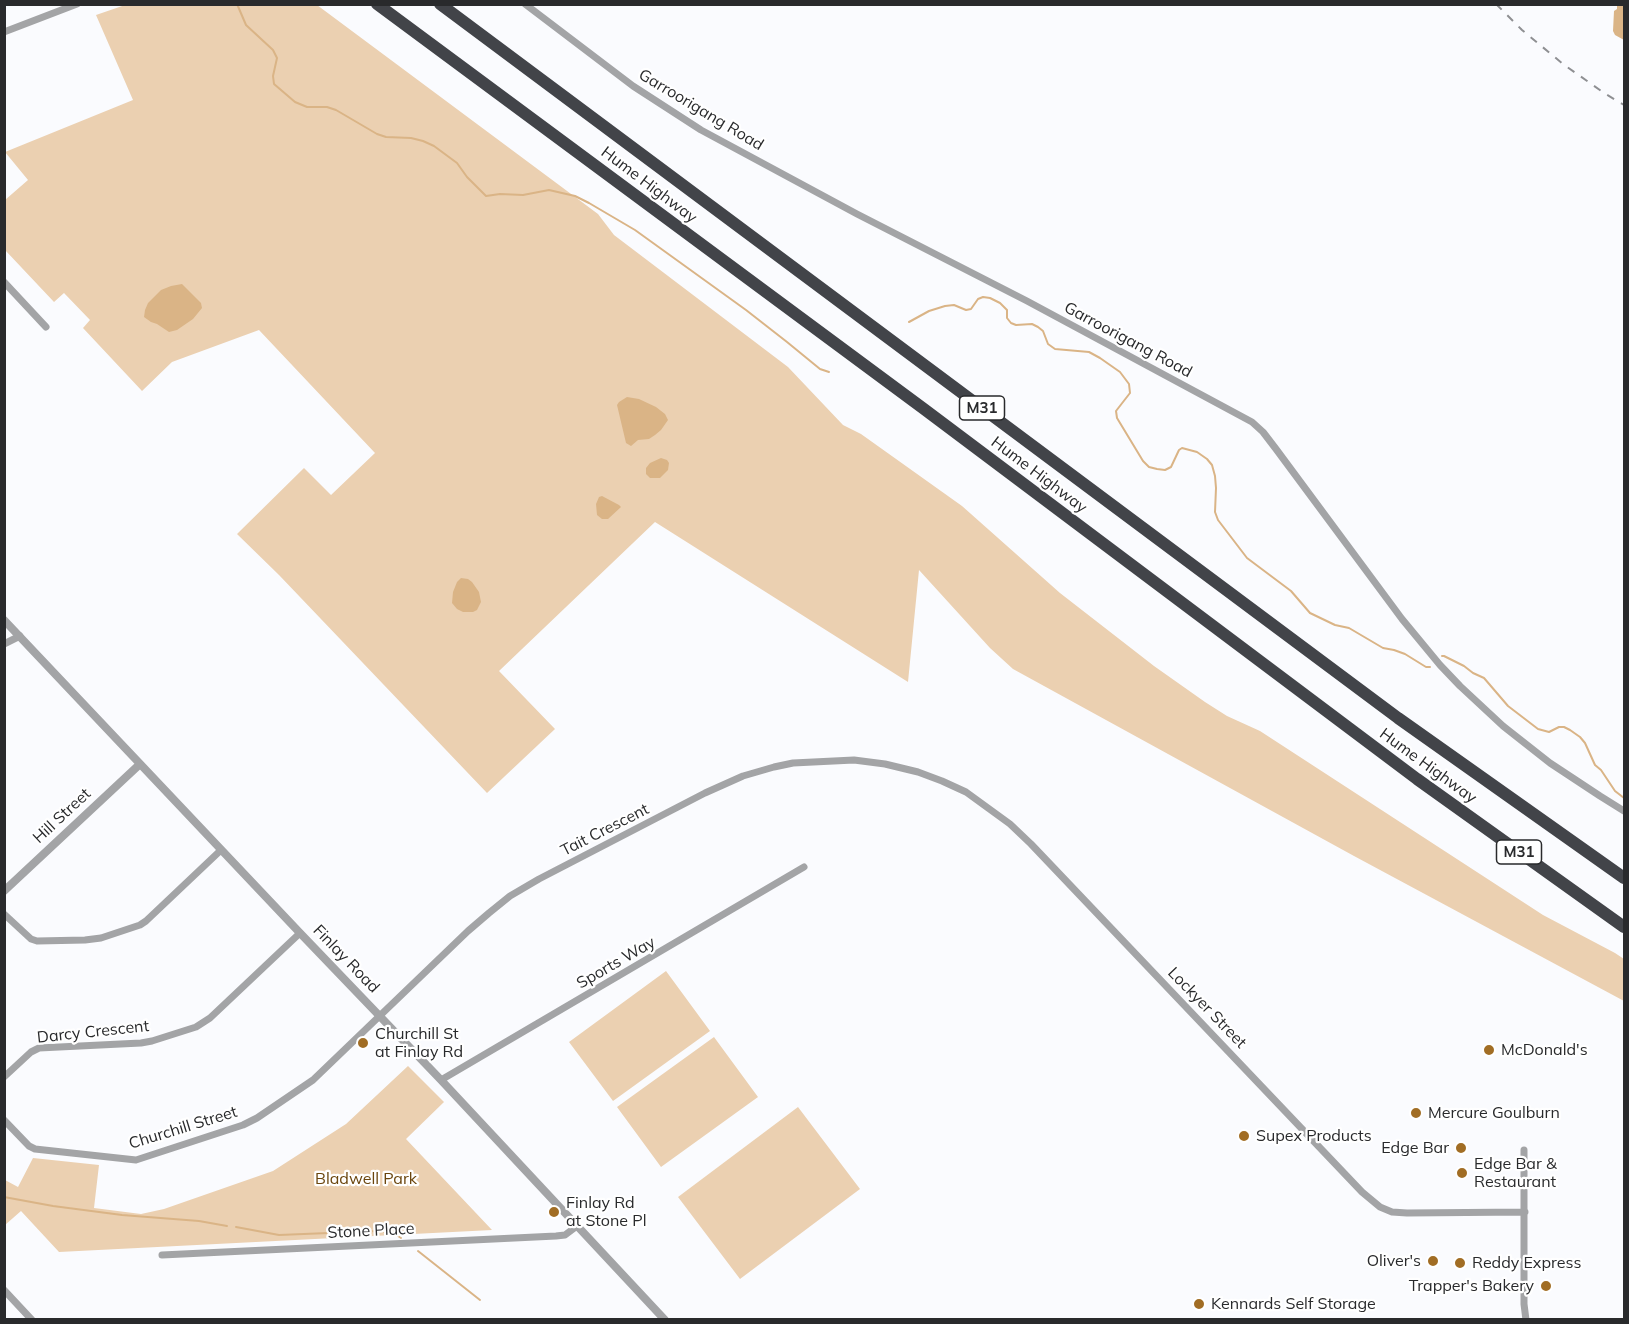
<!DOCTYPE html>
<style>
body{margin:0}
#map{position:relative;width:1629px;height:1324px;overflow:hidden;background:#fafbfe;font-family:Mulish,sans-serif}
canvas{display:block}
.frame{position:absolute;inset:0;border:6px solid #292a2c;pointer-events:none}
</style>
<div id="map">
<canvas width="1629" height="1324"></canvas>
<div class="frame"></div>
</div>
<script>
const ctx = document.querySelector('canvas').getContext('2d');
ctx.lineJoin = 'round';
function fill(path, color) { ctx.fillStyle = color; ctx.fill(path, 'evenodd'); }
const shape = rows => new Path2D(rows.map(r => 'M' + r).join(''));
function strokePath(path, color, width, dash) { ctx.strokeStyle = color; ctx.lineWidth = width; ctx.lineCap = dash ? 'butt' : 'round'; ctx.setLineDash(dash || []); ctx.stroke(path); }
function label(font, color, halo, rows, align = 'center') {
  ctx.font = font + ' Mulish,sans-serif'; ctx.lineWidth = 4.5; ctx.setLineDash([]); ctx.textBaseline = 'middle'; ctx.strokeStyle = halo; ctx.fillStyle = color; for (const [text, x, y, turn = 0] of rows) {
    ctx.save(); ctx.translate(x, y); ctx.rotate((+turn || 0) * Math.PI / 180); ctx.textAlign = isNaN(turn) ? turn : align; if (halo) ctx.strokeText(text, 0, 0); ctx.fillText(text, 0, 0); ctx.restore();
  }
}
const green = shape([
 [128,4,317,5,598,214,614,235,788,367,843,425,861,434,962,506,1060,593,1154,666,1205,702,1227,716,1260,731,1543,915,1615,953,1624,959,1624,1001,1354,856,1013,669,990,648,919,570,908,682,655,522,499,671,555,729,487,793,279,575,237,534,304,468,331,495,375,453,259,330,172,362,142,391,83,328,90,320,64,293,54,302,5,250,5,200,28,180,5,152,133,100,96,15],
 [666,971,710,1031,613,1101,569,1042],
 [714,1037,758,1097,661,1167,617,1107],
 [408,1066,444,1102,406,1139,492,1230,59,1252,21,1211,5,1225,5,1180,18,1187,33,1158,99,1165,94,1208,141,1214,164,1209,273,1171,346,1124],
 [798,1107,860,1189,740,1279,678,1197]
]);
const water = shape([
 [1617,5,1624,5,1624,40,1615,35,1613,31,1614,11,1617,9],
 [182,284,201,303,202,308,193,319,177,330,169,332,157,324,151,322,144,317,145,310,148,303,161,290,171,286],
 [627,397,639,399,656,407,665,414,668,420,661,430,655,435,649,439,638,440,631,446,626,443,617,405,619,402],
 [661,458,667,460,669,463,668,470,660,478,650,478,646,474,646,468,650,463],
 [602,496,619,505,621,507,608,519,602,519,597,515,596,504,599,497],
 [461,578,468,579,472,582,479,592,481,602,477,610,473,612,463,612,457,609,452,603,453,592,457,582]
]);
const stream = shape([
 [237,4,246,25,273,50,277,58,273,76,274,84,295,102,307,107,327,107,336,110,377,134,386,137,411,138,423,141,434,146,457,163,467,177,486,196,500,194,523,195,549,190,575,196,589,203,635,230,746,310,787,342,820,369,829,372],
 [909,322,929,311,945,306,954,305,966,310,971,309,978,299,983,297,990,298,1000,303,1007,310,1007,318,1011,323,1016,325,1032,324,1038,327,1043,331,1048,344,1055,349,1089,352,1100,358,1120,372,1129,384,1130,393,1116,411,1117,418,1143,461,1149,467,1157,469,1165,470,1171,467,1179,450,1182,448,1197,452,1207,459,1212,465,1215,476,1216,488,1215,512,1218,520,1247,558,1291,591,1310,613,1335,625,1349,628,1383,648,1394,650,1405,654,1426,667,1430,667],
 [1442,656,1444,656,1464,666,1473,673,1484,678,1508,706,1538,729,1549,732,1559,727,1564,727,1570,730,1580,737,1585,743,1595,765,1601,770,1615,791,1624,798],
 [4,1197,53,1206,122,1215,199,1221,227,1226],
 [236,1227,279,1235,378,1231,395,1234,401,1238],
 [418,1251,480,1300]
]);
const minor = shape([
 [525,4,633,86,701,130,857,214,1027,301,1252,422,1263,432,1276,449,1402,619,1440,665,1460,686,1503,726,1550,763,1600,796,1624,811],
 [4,32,77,4],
 [4,282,46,327],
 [4,644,20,636],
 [4,914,31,939,37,941,85,940,101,938,140,925,146,921,221,850],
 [4,1077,31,1052,39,1048,141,1043,152,1041,196,1027,210,1018,300,933],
 [441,1080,804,867],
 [4,1120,29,1146,35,1149,136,1160,243,1125,257,1118,313,1080,468,931,489,913,510,896,539,879,705,793,743,776,774,767,793,763,854,760,885,764,918,772,942,781,966,792,1010,824,1031,844,1362,1192,1380,1207,1392,1212,1407,1213,1525,1212],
 [1524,1150,1524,1304,1526,1320],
 [162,1255,556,1236,565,1235,577,1226],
 [4,1290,32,1320]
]);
const tertiary = shape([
 [4,620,300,933,441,1080,665,1320],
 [4,891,140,764]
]);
const motorway = shape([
 [377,4,924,409,1417,779,1624,927],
 [440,4,1398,718,1624,878]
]);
const rail = shape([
 [1496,4,1522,30,1563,64,1604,93,1624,105]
]);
const markers = [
 [363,1043,6,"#a16d24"],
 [1489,1050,6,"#a16d24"],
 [1416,1113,6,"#a16d24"],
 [1244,1136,6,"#a16d24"],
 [1461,1148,6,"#a16d24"],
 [1462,1173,6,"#a16d24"],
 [554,1212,6,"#a16d24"],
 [1433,1261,6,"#a16d24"],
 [1460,1263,6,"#a16d24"],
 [1546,1286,6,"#a16d24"],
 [1199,1304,6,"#a16d24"]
];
const shields = [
 [982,408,45],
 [1519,852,45]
];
const shieldNames = [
 ["M31",982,408],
 ["M31",1519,852]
];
const streetNames = [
 ["Garroorigang Road",701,110,31],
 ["Hume Highway",649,185,37],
 ["Garroorigang Road",1128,340,28],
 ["Hume Highway",1039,475,37],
 ["Hume Highway",1428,766,36],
 ["Hill Street",62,816,-43],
 ["Tait Crescent",605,830,-27],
 ["Finlay Road",346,959,46],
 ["Sports Way",616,963,-30],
 ["Lockyer Street",1207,1008,46],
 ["Darcy Crescent",93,1032,-6],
 ["Churchill Street",183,1128,-17],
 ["Stone Place",371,1231,-3]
];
const poiNames = [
 ["Churchill St",375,1034],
 ["at Finlay Rd",375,1052],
 ["McDonald's",1501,1050],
 ["Mercure Goulburn",1428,1113],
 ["Supex Products",1256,1136],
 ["Edge Bar",1449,1148,"right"],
 ["Edge Bar &",1474,1164],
 ["Restaurant",1474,1182],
 ["Finlay Rd",566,1203],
 ["at Stone Pl",566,1221],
 ["Oliver's",1421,1261,"right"],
 ["Reddy Express",1472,1263],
 ["Trapper's Bakery",1534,1286,"right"],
 ["Kennards Self Storage",1211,1304]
];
const parkNames = [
 ["Bladwell Park",366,1179]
];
fill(green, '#ebd0b1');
fill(water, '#dab486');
strokePath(stream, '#dab486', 2);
strokePath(minor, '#a3a4a6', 7);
strokePath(tertiary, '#a3a4a6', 8);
strokePath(motorway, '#424449', 12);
strokePath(rail, '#8e8f92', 2, [8, 8]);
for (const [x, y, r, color] of markers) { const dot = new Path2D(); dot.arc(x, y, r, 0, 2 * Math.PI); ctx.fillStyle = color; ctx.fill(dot); strokePath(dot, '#fff', 2); }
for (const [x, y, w] of shields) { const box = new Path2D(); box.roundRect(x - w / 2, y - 12, w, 24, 4.5); ctx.fillStyle = '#fff'; ctx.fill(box); strokePath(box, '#292a2c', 1.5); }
label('bold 15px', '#292a2c', null, shieldNames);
label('16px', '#292a2c', '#fff', streetNames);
label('16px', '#292a2c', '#fff', poiNames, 'left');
label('16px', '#6a450d', '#fff', parkNames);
</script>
